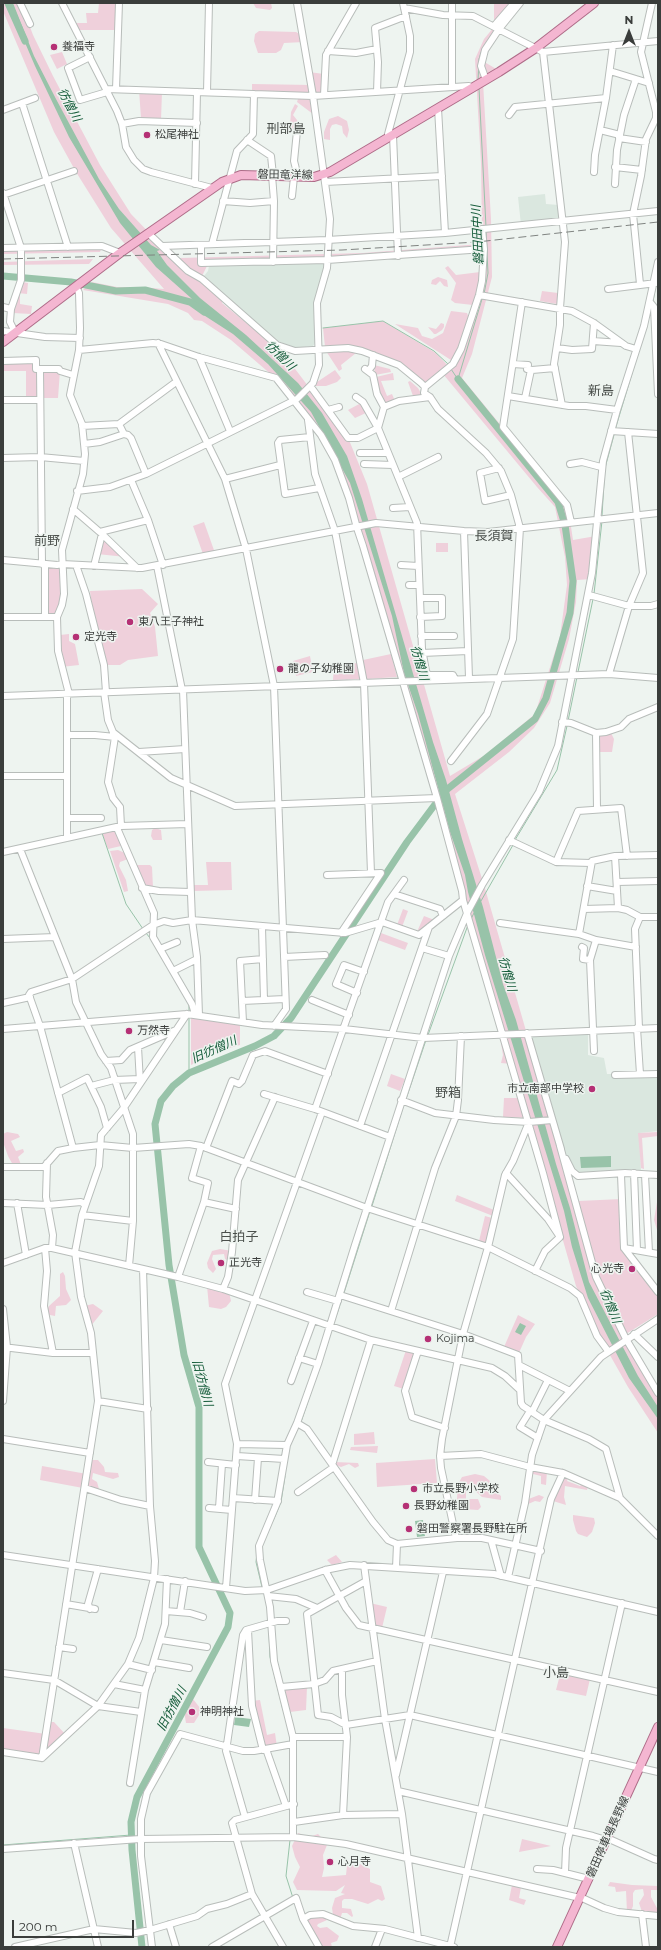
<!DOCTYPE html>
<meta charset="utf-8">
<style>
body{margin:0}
#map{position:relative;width:661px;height:1950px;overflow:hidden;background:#eef4f0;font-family:Montserrat,sans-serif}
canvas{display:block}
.frame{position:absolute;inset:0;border:4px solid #3a3d3b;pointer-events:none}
.north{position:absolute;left:609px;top:12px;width:40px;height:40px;-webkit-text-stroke:3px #eef4f0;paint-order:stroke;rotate:0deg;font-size:11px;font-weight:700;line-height:16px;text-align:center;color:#3a3d3b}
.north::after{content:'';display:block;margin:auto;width:14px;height:18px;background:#3a3d3b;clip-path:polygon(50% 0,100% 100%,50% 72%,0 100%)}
.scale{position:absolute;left:12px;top:1920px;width:122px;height:18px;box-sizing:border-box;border:2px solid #3a3d3b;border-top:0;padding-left:5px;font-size:12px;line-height:14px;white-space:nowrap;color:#3a3d3b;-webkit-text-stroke:3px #eef4f0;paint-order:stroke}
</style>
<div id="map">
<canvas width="661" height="1950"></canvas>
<div class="frame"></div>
<div class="north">N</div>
<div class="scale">200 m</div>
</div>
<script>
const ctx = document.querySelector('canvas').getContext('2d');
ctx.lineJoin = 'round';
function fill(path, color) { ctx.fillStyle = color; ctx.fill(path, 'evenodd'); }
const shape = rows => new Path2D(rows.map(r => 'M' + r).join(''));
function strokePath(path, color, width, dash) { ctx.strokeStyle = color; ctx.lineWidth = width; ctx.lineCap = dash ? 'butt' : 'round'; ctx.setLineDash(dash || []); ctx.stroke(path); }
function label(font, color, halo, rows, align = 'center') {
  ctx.font = font + ' Montserrat,"Noto Sans JP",sans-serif'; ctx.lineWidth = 3; ctx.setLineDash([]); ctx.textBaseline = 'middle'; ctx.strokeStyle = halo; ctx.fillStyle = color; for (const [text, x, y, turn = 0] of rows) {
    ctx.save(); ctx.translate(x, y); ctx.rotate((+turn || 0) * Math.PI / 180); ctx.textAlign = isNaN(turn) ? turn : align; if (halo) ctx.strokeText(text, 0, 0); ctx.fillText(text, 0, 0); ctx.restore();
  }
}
const built = shape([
 [545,194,546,204,559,205,561,221,521,225,518,197],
 [325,262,315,303,316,342,313,346,293,348,278,341,229,300,204,276,208,271,209,266],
 [588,1030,588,1055,604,1058,607,1074,640,1074,638,1078,658,1078,658,1131,640,1133,641,1173,578,1176,565,1157,527,1033]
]);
const green = shape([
 [3,3,21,3,33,35,53,76,100,165,131,214,161,245,224,299,222,303,283,353,349,440,367,484,450,776,485,755,535,714,560,636,567,585,565,557,555,507,537,487,443,374,425,387,402,365,352,345,325,347,323,328,383,321,436,353,449,367,454,362,395,324,418,328,422,336,432,339,443,333,451,311,467,313,469,318,479,295,482,232,481,163,475,59,484,39,514,3,481,60,498,70,483,82,491,219,492,277,472,354,462,378,568,507,573,540,596,536,592,579,577,580,576,602,569,639,550,703,534,728,509,752,455,794,484,885,594,1267,578,1201,622,1199,621,1236,633,1262,658,1297,658,1314,626,1334,618,1325,658,1392,658,1433,628,1387,598,1334,576,1286,528,1118,503,1117,504,1098,521,1098,511,1064,501,1063,503,1055,500,1037,503,1036,339,469,308,414,280,382,231,340,202,321,194,320,188,313,168,304,83,290,92,282,117,287,139,287,164,289,111,228,76,172,54,132,3,11],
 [99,3,116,3,116,30,78,30,75,23,87,23,86,13,98,13],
 [253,3,271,3,272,8,270,10,256,8],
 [494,3,509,3,496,20,494,20],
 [259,31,296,32,303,36,304,42,284,43,281,50,276,53,258,53,254,41,255,34],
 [62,52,67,64,57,69,50,55],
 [309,72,324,74,323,93,313,94,252,91,252,84,311,85],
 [139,90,162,92,161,120,141,118],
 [311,98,313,114,297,102,298,99],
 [295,104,298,106,293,115,301,125,292,130,290,126,291,112],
 [338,116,347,121,349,130,347,138,343,133,342,126,336,124,332,125,330,129,330,140,324,139,324,132,329,119],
 [481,244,480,249,208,264,202,276,185,265,180,258,363,253],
 [102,246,100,252,3,254,3,249],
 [93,259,89,264,3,265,3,262],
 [448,266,456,275,480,272,479,287,473,305,455,303,451,300,456,283,445,268],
 [438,277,447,280,448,287,444,286,440,281,436,285,431,284,432,280],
 [22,282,28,283,27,294,18,293],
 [542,291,558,293,557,304,540,301],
 [18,295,20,295,20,304,32,306,31,314,13,313],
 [441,323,444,324,444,327,442,330,436,334,434,334,428,327,436,329],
 [344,350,356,353,341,365,342,369,339,371,326,351],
 [36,360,36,369,60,371,58,398,26,398,26,371,3,371,3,361],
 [374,365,390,369,391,372,375,375],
 [335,370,341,378,337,382,326,386,316,386,314,384],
 [393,373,394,380,381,381,387,396,392,394,395,401,385,405,381,398,376,377],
 [410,381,418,388,422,395,413,396,408,382],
 [363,402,368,412,355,418,348,410],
 [204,522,215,553,203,554,193,526],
 [102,534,126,557,97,554],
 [436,543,448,543,448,552,436,552],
 [45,564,62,564,64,594,57,617,45,617],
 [142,589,158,604,150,613,155,627,158,656,128,660,120,665,104,665,95,627,90,591],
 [69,634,69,641,75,644,79,665,61,667,60,635],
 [391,654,397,677,366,679,363,660],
 [310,656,313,672,296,676,293,661],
 [358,663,361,679,333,680,334,665],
 [610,731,614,739,612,752,599,752,596,747,596,733],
 [155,828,161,830,162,840,153,840,151,836,152,830],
 [116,830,121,846,108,849,102,834],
 [118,850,125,853,128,859,120,862,119,866,126,880,128,891,124,892,110,851],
 [206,862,231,862,232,890,193,891,193,885,208,885],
 [134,865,150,865,152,867,153,888,145,887],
 [403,909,408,911,402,927,397,925],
 [424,916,437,921,416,934],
 [381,933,408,943,405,950,378,940],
 [191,1016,240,1024,240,1045,220,1051,191,1065],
 [391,1074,405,1079,400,1091,387,1086],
 [7,1132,18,1134,20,1137,11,1141,16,1151,23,1149,24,1152,18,1157,22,1167,13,1165,8,1156,3,1142,3,1134],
 [658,1132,658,1136,642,1138,644,1169,641,1168,638,1133],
 [457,1195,494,1210,493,1216,455,1201],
 [658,1196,658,1233,654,1220],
 [485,1216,492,1218,486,1244,479,1241],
 [220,1249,232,1251,229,1261,225,1259,224,1254,213,1255,212,1259,216,1269,213,1273,208,1268,207,1263,212,1251],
 [63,1272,65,1276,66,1289,71,1300,66,1305,56,1306,55,1316,45,1314,49,1306,60,1296,60,1274],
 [207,1286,229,1292,231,1301,226,1307,221,1309,209,1307],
 [93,1304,103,1311,90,1327,84,1306],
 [518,1315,535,1324,526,1337,518,1355,504,1347],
 [406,1350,416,1352,404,1389,394,1386],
 [374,1432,375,1444,354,1445,354,1434],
 [378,1446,377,1453,350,1450,351,1447],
 [435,1459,437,1483,377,1487,376,1463],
 [91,1460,98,1460,104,1467,105,1472,118,1473,119,1477,113,1479,93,1473,92,1479,97,1482,99,1489,87,1487],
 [335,1462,358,1463,359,1466,355,1468,349,1464,341,1467,334,1464],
 [42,1466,87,1474,83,1488,40,1480],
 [533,1469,547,1471,546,1485,541,1484,541,1476,533,1474],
 [475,1474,484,1476,490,1481,489,1486,501,1496,501,1500,482,1497,472,1488,466,1490,466,1499,478,1499,481,1507,478,1510,463,1509,457,1499,458,1484,462,1477],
 [563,1475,568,1477,567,1481,580,1486,583,1483,588,1486,587,1490,565,1486,564,1497,566,1505,553,1501],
 [539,1495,544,1497,540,1502,535,1501,526,1505,526,1500],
 [573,1515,594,1518,595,1523,592,1532,587,1537,578,1534,576,1531,573,1520],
 [336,1555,342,1562,332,1565,327,1560],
 [370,1603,387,1607,382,1628,372,1626],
 [561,1671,590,1679,586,1696,556,1690],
 [307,1687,306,1710,290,1712,284,1689],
 [193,1699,200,1708,199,1715,194,1723,186,1723,184,1711],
 [260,1700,267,1735,275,1733,277,1747,263,1750,251,1701],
 [47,1722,54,1722,66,1735,42,1758,3,1752,3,1728,46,1734],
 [298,1833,309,1837,318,1834,325,1841,327,1845,323,1855,324,1868,322,1877,346,1875,347,1866,360,1864,370,1869,370,1882,381,1886,385,1899,382,1901,378,1899,368,1904,352,1899,344,1899,342,1901,342,1908,351,1909,353,1916,352,1917,347,1913,342,1913,340,1920,333,1915,332,1908,335,1898,345,1894,341,1893,345,1885,336,1891,297,1890,293,1882,300,1867,295,1857,292,1846],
 [522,1839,551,1846,519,1852],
 [610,1882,632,1885,658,1886,658,1890,651,1890,651,1897,658,1910,657,1913,642,1912,639,1903,644,1895,643,1889,635,1890,633,1893,633,1906,631,1911,627,1912,626,1891,616,1892,615,1887,608,1886],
 [512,1885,521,1887,519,1898,526,1900,524,1905,509,1900],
 [321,1914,327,1920,318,1924,317,1926,320,1928,327,1927,339,1936,337,1941,331,1943,332,1947,319,1947,305,1919]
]);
const water = shape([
 [8,3,13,3,34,56,56,99,99,179,119,209,151,245,160,250,157,251,167,265,200,298,246,335,298,383,322,413,347,456,362,499,433,742,446,780,462,839,483,907,503,984,516,1020,556,1164,570,1208,589,1282,638,1376,658,1407,658,1419,629,1378,588,1298,572,1247,564,1211,485,955,468,892,465,875,450,832,418,714,404,673,392,616,350,483,311,412,268,364,233,334,202,314,191,298,156,267,120,223,69,137,35,66],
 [611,1156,611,1167,581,1168,580,1157],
 [520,1323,526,1326,521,1335,515,1332],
 [423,1520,425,1536,417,1537,415,1521],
 [235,1717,251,1719,249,1727,234,1725]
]);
const stream = shape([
 [484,46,495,30],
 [478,81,479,59,482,50],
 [479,88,486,227],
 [657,282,658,276],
 [484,294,488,273,486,232],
 [653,301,656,285],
 [323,328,383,321,434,351,448,364],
 [451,369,457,378],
 [458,379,482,299],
 [615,430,651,310],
 [605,468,614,435],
 [602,516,604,481],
 [594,594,602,521],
 [578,672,593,599],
 [568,721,577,677],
 [102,833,126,904,143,929],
 [515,840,557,770,567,726],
 [481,901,513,845],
 [471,919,474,913],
 [146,933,150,938],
 [184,996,189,1004,189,1012],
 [189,1017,189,1073],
 [428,1035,468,925],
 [406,1099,426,1040],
 [372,1206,404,1104],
 [344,1293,370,1211],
 [337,1314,342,1298],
 [301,1422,328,1342],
 [273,1521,281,1502,285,1476],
 [257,1553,256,1562,262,1587],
 [269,1631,270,1657,283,1710],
 [290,1840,286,1876,293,1898],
 [3,1845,131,1835]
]);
const river = shape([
 [8,3,25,41],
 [3,276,71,282,116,291,145,290,190,302,204,312],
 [142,1947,132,1850,131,1822,137,1797,228,1627,230,1613,199,1547,199,1407,184,1355,169,1265,155,1124,161,1101,173,1086,189,1073,255,1046,274,1036,291,1018,407,842,445,791,535,719,546,698,570,613,573,581,565,525,558,502,458,379]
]);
const minor = shape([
 [20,3,30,24],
 [62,3,117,111,122,124,126,147,134,160,143,169,151,172,212,188],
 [404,8,443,15,473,16,543,52,565,242,560,308,560,325,554,364,562,405],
 [494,26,514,3],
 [328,51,356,53,377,49],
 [543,52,658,41],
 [90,57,68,68,80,100,107,92],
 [610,71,649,83],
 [486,80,481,66,485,50,499,29,520,3],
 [452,87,452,3],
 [106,89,313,96,469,86,473,88],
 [116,89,119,3],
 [207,92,209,3],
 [377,92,378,62,375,28,406,16],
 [324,95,326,55,356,3],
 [22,103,68,247],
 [438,108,445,233],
 [3,110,35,98],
 [509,115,515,107,606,98],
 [122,124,139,121,197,123],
 [600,130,620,135],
 [297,131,294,161,298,177],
 [393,135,398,256],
 [389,138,388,134,410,52,410,36,403,3],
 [619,138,646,142],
 [247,140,271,156,273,175],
 [615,167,642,170],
 [594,172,595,155,606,98,613,45],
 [272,175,274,201,273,262],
 [325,182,442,176],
 [195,184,197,92],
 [615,184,617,150,624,115,636,79],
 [3,193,21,248,21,280,11,309,10,322,15,332],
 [3,195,74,171],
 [292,196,294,177],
 [223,201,250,203,274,201],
 [148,233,188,271,202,279,277,345,295,351,348,348,362,351,399,365,421,383,425,387,424,393,430,397,438,409,486,453,501,471,511,495,520,528,513,639,487,714,451,761],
 [212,244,237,151,253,134,254,94],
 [201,245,201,263,327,260,484,249],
 [162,246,327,240,445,233,658,211],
 [3,248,102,246,120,253],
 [640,284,633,214,641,176,646,139,656,118,656,112,641,52,652,3],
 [608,289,656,283],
 [479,295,572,311,594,323,626,346,636,349],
 [522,302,503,427,567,505,571,522],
 [650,302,654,307,658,394],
 [3,307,11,309],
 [3,331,45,337,80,338],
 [593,341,621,343],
 [158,343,225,479,246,549,274,686,286,1009,274,1026],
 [557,348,572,350,592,349,594,323],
 [79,350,153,343,161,344,199,357,276,378,321,435,335,460,349,498,357,528,363,546,437,798,462,891,463,900,543,1173,560,1237],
 [199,357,230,431],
 [3,361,36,360,36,369,59,369,60,371,73,375],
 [513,364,528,365,527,369,532,370,555,368],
 [40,369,42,564],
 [365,369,373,375,377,394,384,407],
 [368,371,372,366,373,355],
 [311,387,348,438,358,438,378,428,384,407,399,401,430,397],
 [425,387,453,364,461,349,479,295,482,281,484,249,482,229],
 [508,396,569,406,586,406,617,410],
 [356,397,363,402,378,428,417,523,422,649,426,671,428,675,453,675,455,679],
 [525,398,531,370],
 [3,400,40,400],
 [328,410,339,407],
 [308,420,315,474,335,531,364,683,371,873],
 [119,424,176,382],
 [82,426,119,424,124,434],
 [611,431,658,434],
 [310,437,280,440,278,443,285,494,319,488],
 [84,444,100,442,124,434,128,435,131,438,146,474],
 [360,453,388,453],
 [3,458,40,457,84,461],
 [364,464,393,465],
 [570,464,582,462,601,467],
 [499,468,480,473,485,501,511,495],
 [398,477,438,457],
 [225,479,280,465],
 [131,480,148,520,163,565],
 [77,491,110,487,146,474,297,399,313,383,319,365,317,303,327,268,330,219,313,96,297,3],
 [393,508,410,507],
 [73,509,102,534,137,568],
 [464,531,469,678],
 [100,532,148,520],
 [3,560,57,565,62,564,142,568,376,523,464,531,488,532,658,513],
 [76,565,86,594,104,665,106,692],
 [401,565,418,566],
 [94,566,102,534],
 [157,566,182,690],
 [409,585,419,585],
 [589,595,629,606,651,606,658,604],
 [420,598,442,598,442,616,420,617],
 [3,617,57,617],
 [45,617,45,564],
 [421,636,454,636],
 [422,653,468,651],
 [609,674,629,606,643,573,628,432],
 [183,690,192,920,197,957,199,1015],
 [104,692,108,720,115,737,108,782,113,798,120,807,121,826],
 [67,694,67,838],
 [69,694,58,651,57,617,62,605,64,594,62,550,83,474,85,454,82,424,70,395,79,350,80,328,79,293,76,286],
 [3,696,609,674,658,678],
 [562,722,571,723,596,733,606,732,621,727,629,719,658,707],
 [114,733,171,778,235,806,437,798],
 [596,733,597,809],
 [67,735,95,735,115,737],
 [139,752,185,749],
 [3,776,67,776],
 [67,818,101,818],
 [117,828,154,913,153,937,192,1004,195,1014],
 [509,840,556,862,591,863],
 [20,849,72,979,76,1002,101,1054,111,1068,133,1134,133,1221,129,1266],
 [3,852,121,826,188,824],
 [615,856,618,908],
 [556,862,578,811,621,808,627,856],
 [327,875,381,873,341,933],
 [617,882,658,881],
 [587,886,617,891],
 [142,888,159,891,190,892],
 [394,894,440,909,443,916],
 [584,909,618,908,627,910,640,917],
 [500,923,579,934,596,940,636,947],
 [262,927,264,1000],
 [579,934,592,861,615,856,658,855],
 [3,939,55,937],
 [582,947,584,948,583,959,590,960],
 [422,948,449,956],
 [160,949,177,942],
 [284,957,325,955],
 [173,971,197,959],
 [357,993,336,984,344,965,364,972],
 [312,1000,349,1015],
 [242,1001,285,999],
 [3,1003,30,997],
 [243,1022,240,961,263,959],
 [637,1028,640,1074],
 [639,1028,635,929,640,917,658,917],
 [3,1029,187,1014,262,1025,344,1029,423,1038,658,1028],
 [527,1033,561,1149],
 [138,1047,140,1082],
 [594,1051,590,960,596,940],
 [106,1061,121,1060,130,1050,176,1030],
 [615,1075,658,1074],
 [91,1086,114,1080,140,1079],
 [58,1093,87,1078,101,1107,107,1128],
 [264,1094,315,1109,390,1137],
 [401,1100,435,1113,494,1120,529,1122,552,1120],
 [315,1109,388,902,404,880],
 [360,1126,429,927],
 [560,1146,596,1277,626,1339,658,1393],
 [73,1148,40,1026,29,995,31,992,72,979,153,925,164,921,173,923,192,920,345,933,382,922,419,935,463,900],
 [206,1148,232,1081,239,1084,242,1081,253,1055,265,1051,328,1074],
 [566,1159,572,1171,578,1176,625,1173,658,1175],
 [47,1163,46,1197,53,1235,52,1248],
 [3,1167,44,1167,58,1151,73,1148,100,1145,133,1148,189,1144,201,1146,367,1208,488,1247,570,1288,580,1296,597,1336,608,1351],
 [506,1173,548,1219,560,1237,545,1251,535,1271],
 [634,1173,637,1250],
 [621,1175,624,1248,658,1292],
 [645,1175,649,1252],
 [204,1202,236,1209],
 [3,1203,48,1205,81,1202,84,1204],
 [17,1203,26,1255],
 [82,1215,133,1221],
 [45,1248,47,1271,44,1306,53,1353],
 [624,1248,658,1254],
 [3,1263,45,1248,52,1248,178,1277,223,1289,371,1340,492,1368,505,1376,520,1390],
 [178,1277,204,1202,208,1183,192,1178,201,1146],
 [223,1289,228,1277,232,1252,238,1180,275,1097],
 [307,1292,338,1301],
 [340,1295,463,1334,518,1355,521,1403,523,1406,544,1420,589,1439,606,1449,620,1498,658,1536],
 [3,1309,7,1347,3,1401],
 [391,1311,435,1168,456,1116,458,1100,461,1036],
 [634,1334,658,1357],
 [3,1347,53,1353,93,1353],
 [418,1351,405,1391,412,1417,445,1428],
 [299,1358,318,1364],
 [519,1365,570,1391],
 [291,1381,313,1321],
 [98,1401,148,1409],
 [530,1411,520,1427,538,1438],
 [532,1412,548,1380],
 [297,1423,307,1429,373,1522,388,1540,397,1544,457,1538,482,1538,541,1551],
 [3,1439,90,1453],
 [237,1444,287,1445],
 [237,1456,284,1459],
 [440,1456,481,1454,530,1467,563,1473,620,1498],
 [208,1462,236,1465],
 [331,1463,333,1462,371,1340],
 [85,1488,121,1500,150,1506],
 [298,1492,334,1467],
 [233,1498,278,1501],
 [255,1500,258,1458],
 [209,1508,232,1510],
 [219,1508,222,1464],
 [456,1538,441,1468,440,1456,442,1439,463,1334,488,1247,505,1175,513,1161,529,1122],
 [491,1540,501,1576],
 [3,1555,245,1591,267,1590,325,1570,350,1565,494,1574,658,1612],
 [364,1565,385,1719,402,1814,418,1938],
 [396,1568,397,1544],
 [325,1570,346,1608,359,1625,658,1692],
 [508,1577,525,1503,532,1455,544,1420,601,1357,658,1319],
 [366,1581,307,1614,318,1715,331,1717,346,1725,410,1715,658,1772],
 [226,1588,237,1444,225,1384,322,1112],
 [268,1596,296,1599,317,1608],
 [66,1604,95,1609],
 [90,1609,88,1604,98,1569],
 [166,1611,190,1613,203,1617],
 [180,1612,185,1581],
 [248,1630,252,1706,263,1750],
 [161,1640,207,1647],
 [59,1647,73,1649],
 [154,1662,189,1668],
 [128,1664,152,1670],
 [342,1670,342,1695,347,1737,343,1815,402,1814],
 [3,1673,54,1680,98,1706,141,1712],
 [114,1684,145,1690],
 [281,1687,314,1684,325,1680,333,1671,377,1661],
 [293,1737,347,1737],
 [266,1749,286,1806],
 [3,1752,42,1758],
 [42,1758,98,1401,91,1333,81,1297,75,1252,82,1215,99,1166,101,1135,123,1109,187,1014],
 [42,1758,98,1706,128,1664,139,1638,154,1578,155,1561,150,1506,143,1269],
 [396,1775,443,1572],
 [130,1783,145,1690,165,1624,167,1579],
 [398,1791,593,1836,606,1840],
 [245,1817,226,1751,243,1635,246,1630,277,1621,286,1621],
 [294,1822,343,1815],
 [293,1837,293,1737,274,1661,270,1607,260,1560,259,1546,277,1503,287,1445,297,1423,318,1364,355,1245,449,956,468,911,482,885,539,792,558,746,592,573,603,461,617,410,644,326,658,262],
 [607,1838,654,1859,658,1860],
 [74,1843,98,1947],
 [3,1849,140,1839,293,1837,346,1844,580,1898],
 [537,1869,553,1870,589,1879],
 [565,1873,566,1848,622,1603],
 [580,1897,604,1908,618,1912,658,1916],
 [642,1914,646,1947],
 [303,1919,310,1915,323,1914,353,1926,385,1929,454,1947],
 [169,1924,176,1947],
 [15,1947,94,1929,136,1933,150,1930,197,1916,207,1909,227,1904,252,1894],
 [152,1947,141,1856,141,1819,147,1793,180,1734,243,1751,254,1751,293,1744],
 [212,1947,296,1898,303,1919,319,1947],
 [283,1947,252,1894,232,1823,235,1820,294,1804],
 [375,1947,382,1929],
 [450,1947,551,1499,563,1473]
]);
const major = shape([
 [3,342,120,253,222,182,241,175,314,177,330,172,499,72,536,48,594,3],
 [557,1947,658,1727]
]);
const rail = shape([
 [3,259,342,250,477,242,658,222]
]);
const markers = [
 [54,47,4,"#b53075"],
 [147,135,4,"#b53075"],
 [130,622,4,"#b53075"],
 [76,637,4,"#b53075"],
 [280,669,4,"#b53075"],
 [129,1031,4,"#b53075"],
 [592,1089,4,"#b53075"],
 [221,1263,4,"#b53075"],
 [632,1269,4,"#b53075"],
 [428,1339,4,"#b53075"],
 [414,1489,4,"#b53075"],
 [406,1506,4,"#b53075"],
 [409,1529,4,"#b53075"],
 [192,1712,4,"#b53075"],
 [330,1862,4,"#b53075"]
];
const poiNames = [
 ["養福寺",62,47],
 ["松尾神社",155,135],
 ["東八王子神社",138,622],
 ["定光寺",84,637],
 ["龍の子幼稚園",288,669],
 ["万然寺",137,1031],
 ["市立南部中学校",584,1089,"right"],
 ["正光寺",229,1263],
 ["心光寺",624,1269,"right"],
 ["Kojima",436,1339],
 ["市立長野小学校",422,1489],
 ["長野幼稚園",414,1506],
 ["磐田警察署長野駐在所",417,1529],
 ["神明神社",200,1712],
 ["心月寺",338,1862]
];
const streetNames = [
 ["磐田竜洋線",285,175,1],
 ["磐田停車場長野線",608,1837,-66]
];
const waterNames = [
 ["彷僧川",69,105,62],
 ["磐田田中川",478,235,-93],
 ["彷僧川",280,356,44],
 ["彷僧川",419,663,74],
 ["彷僧川",507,974,74],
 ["旧彷僧川",214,1050,-24],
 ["彷僧川",610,1306,68],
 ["旧彷僧川",202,1383,75],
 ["旧彷僧川",172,1709,-62]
];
const quarterNames = [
 ["刑部島",286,129],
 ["新島",601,391],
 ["長須賀",494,536],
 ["前野",47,541],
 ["野箱",448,1093],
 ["白拍子",239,1237],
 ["小島",556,1673]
];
fill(built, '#dae7df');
fill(green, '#efd0db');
fill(water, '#98c3a9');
strokePath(stream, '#98c3a9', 1);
strokePath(river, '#98c3a9', 7);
strokePath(minor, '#b8bdba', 8);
strokePath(major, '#ae6c88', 10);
strokePath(minor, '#fff', 6);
strokePath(major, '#f4b6d1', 8);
strokePath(rail, '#7f8380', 1, [8, 4]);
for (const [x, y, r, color] of markers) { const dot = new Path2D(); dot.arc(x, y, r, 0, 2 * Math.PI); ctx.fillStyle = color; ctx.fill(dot); strokePath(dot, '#eef4f0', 1.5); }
label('11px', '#3a3d3b', '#eef4f0', poiNames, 'left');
label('11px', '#3a3d3b', '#eef4f0', streetNames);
label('italic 12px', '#145b39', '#eef4f0', waterNames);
label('13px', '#4a4f4b', '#eef4f0', quarterNames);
</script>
